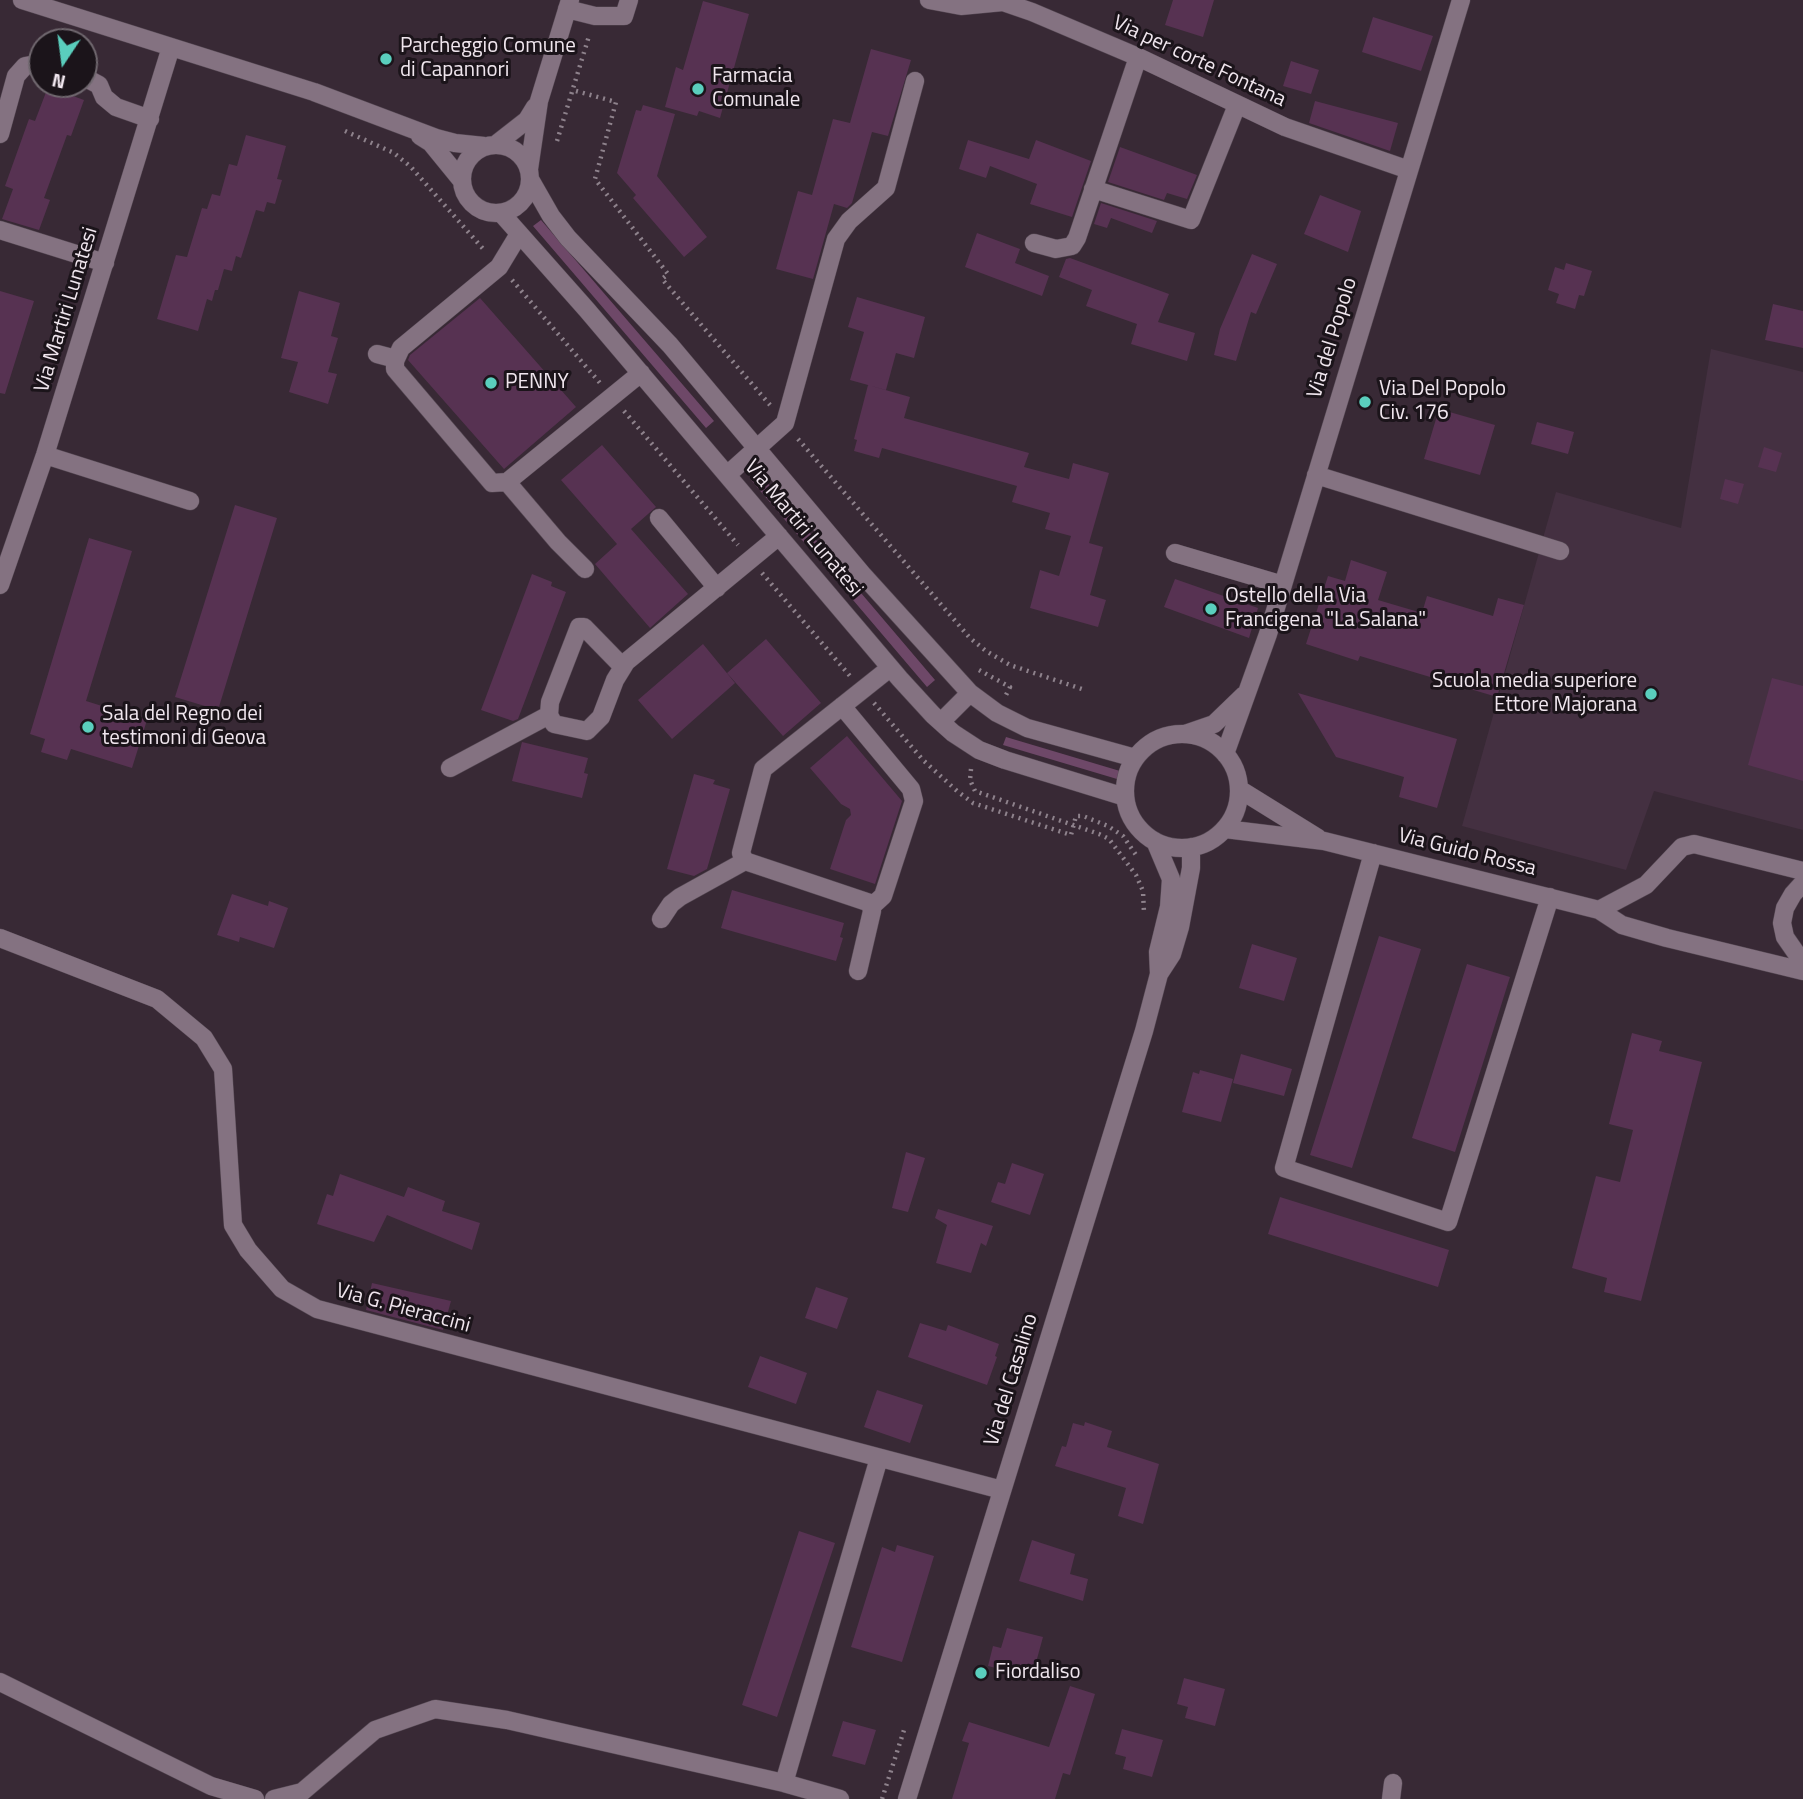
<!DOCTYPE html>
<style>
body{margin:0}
#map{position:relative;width:1803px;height:1799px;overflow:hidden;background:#382935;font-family:"Titillium Web",sans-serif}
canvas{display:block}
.north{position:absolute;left:28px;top:28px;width:70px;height:70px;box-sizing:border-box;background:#1b141a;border:2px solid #70686f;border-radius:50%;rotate:193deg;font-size:19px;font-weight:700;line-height:28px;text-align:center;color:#f0e6ee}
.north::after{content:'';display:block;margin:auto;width:24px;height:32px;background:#5acebd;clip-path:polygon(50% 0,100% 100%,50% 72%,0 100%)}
</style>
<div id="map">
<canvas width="1803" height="1799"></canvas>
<div class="north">N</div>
</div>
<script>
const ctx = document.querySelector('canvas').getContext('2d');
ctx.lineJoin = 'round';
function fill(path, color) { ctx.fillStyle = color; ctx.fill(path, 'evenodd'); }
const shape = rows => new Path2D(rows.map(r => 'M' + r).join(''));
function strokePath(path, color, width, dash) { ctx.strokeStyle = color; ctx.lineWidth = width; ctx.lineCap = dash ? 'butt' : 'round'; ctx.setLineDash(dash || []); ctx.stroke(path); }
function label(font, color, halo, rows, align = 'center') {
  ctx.font = font + ' "Titillium Web",sans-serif'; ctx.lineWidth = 6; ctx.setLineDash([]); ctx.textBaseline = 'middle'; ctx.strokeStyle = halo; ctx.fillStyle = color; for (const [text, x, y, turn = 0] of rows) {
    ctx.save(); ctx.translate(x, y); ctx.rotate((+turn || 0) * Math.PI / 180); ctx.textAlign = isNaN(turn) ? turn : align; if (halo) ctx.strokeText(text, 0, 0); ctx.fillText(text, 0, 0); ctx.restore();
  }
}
const built = shape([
 [1711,349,1803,372,1803,830,1654,791,1626,870,1462,826,1556,492,1681,528]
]);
const green = shape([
 [541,220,714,421,706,428,533,226],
 [759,473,935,680,927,687,751,480],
 [1006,737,1120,771,1117,779,1003,745]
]);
const building = shape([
 [1173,0,1214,0,1203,37,1165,25],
 [703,1,749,14,720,118,699,111,697,116,665,107,676,67,683,70],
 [1373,17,1433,36,1421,71,1362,52],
 [871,49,911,60,888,136,872,132,852,203,847,208,834,204,813,279,776,269,798,191,812,195,833,119,850,123],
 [1291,61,1319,70,1311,94,1283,86],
 [48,87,84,100,71,136,67,135,44,198,50,200,39,230,2,219,13,189,5,186,29,119,35,121],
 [1315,101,1398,123,1390,151,1309,123],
 [643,105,675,114,657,176,707,237,684,257,633,198,636,195,617,173,636,110,641,111],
 [246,135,286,146,277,179,282,180,275,204,267,202,264,212,256,210,241,258,236,256,232,271,224,269,218,290,215,290,212,301,207,299,198,331,157,319,176,255,187,257,202,208,207,209,212,194,220,196,229,164,237,166],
 [968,140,1029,159,1036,140,1091,161,1072,217,1030,204,1037,184,990,166,986,178,959,169],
 [1120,147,1197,175,1187,199,1167,193,1164,200,1108,182],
 [1320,195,1361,211,1348,252,1304,234],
 [1101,203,1157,221,1152,233,1111,218,1107,228,1094,224],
 [977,233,1020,249,1015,263,1049,276,1042,296,965,267],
 [1252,254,1277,264,1256,314,1251,312,1236,361,1214,355,1220,329],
 [1070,258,1169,294,1158,322,1195,333,1187,361,1131,344,1137,324,1086,306,1092,290,1059,277,1066,259],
 [1566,263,1592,271,1584,296,1579,295,1575,309,1556,303,1559,294,1548,290,1555,267,1564,270],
 [0,291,34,301,5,394,0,393],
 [299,291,340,303,331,336,338,338,328,372,337,374,328,404,289,392,298,362,281,358],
 [857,297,925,317,914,358,896,353,886,390,850,380,864,332,848,327],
 [480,298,576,407,504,469,408,360,410,355],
 [1773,304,1803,311,1803,348,1765,340],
 [868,385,910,397,904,418,1029,453,1024,467,1069,479,1073,463,1109,473,1089,543,1103,547,1090,595,1106,600,1098,627,1030,608,1040,570,1059,576,1071,536,1045,529,1050,513,1012,502,1017,486,882,448,879,458,854,451,857,440,854,439],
 [1439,409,1495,425,1480,475,1424,459],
 [1537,422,1574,432,1568,454,1531,444],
 [602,445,656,507,631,529,688,594,650,628,595,564,617,544,561,480],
 [1764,447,1782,453,1776,472,1758,467],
 [1725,479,1744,484,1738,504,1720,499],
 [235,505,277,518,218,710,175,697],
 [89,538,132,551,86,701,147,720,132,768,71,749,67,760,41,752,45,739,30,734],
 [1351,560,1387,572,1378,600,1422,613,1427,596,1493,616,1498,598,1524,605,1497,697,1360,656,1358,661,1306,644,1328,576,1345,581],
 [532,574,552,582,551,586,566,592,518,719,513,721,481,710],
 [1175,579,1258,608,1249,638,1164,607],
 [766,639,821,703,783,736,727,673],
 [703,644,735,683,672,739,638,700],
 [1772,678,1803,686,1803,781,1748,765],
 [1298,693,1457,739,1437,808,1399,797,1404,777,1336,757],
 [847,736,902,801,875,884,830,869,846,820,851,815,850,809,841,804,810,768],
 [522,742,588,758,584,773,588,774,582,798,512,781],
 [694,774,715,780,713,784,730,789,707,869,694,876,667,869],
 [732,890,844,923,840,937,843,938,836,961,721,928],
 [232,894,268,906,269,901,288,908,274,948,240,937,239,942,217,935],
 [1379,936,1421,949,1352,1168,1310,1155],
 [1252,944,1297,958,1284,1001,1239,988],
 [1467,964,1510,977,1455,1152,1412,1138],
 [1632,1033,1662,1041,1659,1051,1702,1062,1641,1301,1604,1292,1607,1278,1572,1268,1596,1176,1620,1182,1633,1130,1609,1124],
 [1241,1054,1292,1069,1284,1096,1233,1083],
 [1200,1070,1233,1079,1221,1122,1182,1112,1193,1072,1199,1074],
 [906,1152,925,1158,908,1212,892,1208],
 [1012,1163,1044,1174,1030,1215,991,1202,998,1182,1005,1184],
 [340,1174,404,1197,408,1187,445,1201,442,1211,480,1223,472,1250,387,1215,374,1242,317,1224,327,1194,333,1196],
 [1280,1197,1449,1250,1438,1287,1268,1234],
 [938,1209,993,1226,986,1246,981,1243,971,1273,936,1263,947,1225,935,1218],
 [372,1283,451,1301,443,1330,366,1310],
 [816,1287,848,1298,837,1329,805,1318],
 [920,1323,946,1331,948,1325,999,1344,995,1356,997,1357,987,1385,908,1357],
 [760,1356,807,1373,796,1404,748,1387],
 [877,1390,923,1405,910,1443,864,1427],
 [1085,1422,1112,1431,1107,1447,1159,1464,1143,1524,1118,1516,1126,1488,1055,1466,1062,1446,1066,1447,1073,1423,1084,1426],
 [799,1531,835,1543,777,1717,742,1705],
 [1032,1540,1075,1554,1070,1574,1088,1579,1083,1601,1019,1581],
 [897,1545,934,1556,902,1662,851,1647,882,1547,895,1552],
 [1007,1628,1043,1637,1032,1677,988,1666,993,1646,1001,1648],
 [1184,1678,1225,1689,1215,1726,1185,1718,1188,1707,1177,1704],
 [1070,1686,1095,1694,1070,1775,1063,1773,1055,1799,952,1799,969,1743,962,1741,969,1722,1049,1747],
 [843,1721,876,1730,865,1765,832,1756],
 [1122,1729,1163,1740,1152,1777,1123,1769,1126,1757,1115,1754]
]);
const path = shape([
 [576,91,616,102,595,179,668,274,662,279,770,405],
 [345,131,394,153,411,167,485,251],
 [557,141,589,36],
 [512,280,600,383],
 [624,411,738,545],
 [798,439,970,638,986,651,1010,665,1082,689],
 [762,573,850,676],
 [979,670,1010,687,1006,695],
 [874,703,923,760,957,791,973,803,1071,835,1076,816,1083,816,1108,826,1123,836,1136,855],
 [971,769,970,780,975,791,1099,834,1109,839,1136,875,1143,891,1144,913],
 [882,1799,904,1730]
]);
const minor = shape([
 [22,0,314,92,436,138,455,143,484,146],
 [929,0,961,6,1003,2,1032,12,1138,57,1285,127,1409,170],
 [567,9,595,16,624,16,629,0],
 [84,77,99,85,104,97,116,107,150,119],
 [0,134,16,76,25,66,42,63],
 [420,136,431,143,462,181],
 '462 179a34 34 0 1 1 68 0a34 34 0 1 1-68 0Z',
 [495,145,527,120,535,107],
 [529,169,539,101,570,0],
 [531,181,551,216,568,238,670,345,863,575,970,693,997,713,1027,728,1135,758],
 [1093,189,1191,220,1237,105],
 [501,213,587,310,900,679,933,715,953,733,979,750,1005,760,1125,797],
 [0,230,105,263],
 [519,234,499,267,401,348,395,361,395,369,492,483,507,482,641,373],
 [1034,243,1056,249,1072,246,1077,238,1138,57],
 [377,354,396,359],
 [45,455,190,501],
 [727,475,785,423,836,239,849,221,886,188,915,81],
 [1316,475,1560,551],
 [507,482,558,542,585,569],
 [659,518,717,588],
 [1175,553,1283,585],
 [0,585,45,455,171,47],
 [623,667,584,627,579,627,550,702,549,715,554,724,587,731,601,717,615,680,623,667,626,662,779,536],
 [842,706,911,789,914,801,883,896,871,907],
 [941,722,970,693],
 [1185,734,1214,724,1244,695],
 '1125 791a57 57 0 1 1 114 0a57 57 0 1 1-114 0Z',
 [1225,754,1268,634,1461,0],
 [450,768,549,715],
 [1239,789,1318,838],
 [1225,829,1324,841,1599,910,1646,885,1682,847,1694,844,1803,871],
 [1373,853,1284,1168,1448,1222,1550,897],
 [1803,883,1793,894,1785,908,1782,923,1785,937,1803,963],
 [1599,910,1622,925,1667,938,1803,971],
 [661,919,671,904,680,897,745,861],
 [0,938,157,999,204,1038,223,1069,233,1225,248,1250,282,1289,317,1309,1002,1490],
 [858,971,872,911,870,903,745,861,741,853,763,769,890,668],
 [1159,974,1172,954,1180,927,1191,868,1191,847],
 [0,1682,211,1786,255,1799],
 [784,1783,879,1458],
 [274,1799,302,1792,375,1730,435,1709,507,1720,784,1783,840,1799],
 [907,1799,1144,1031,1159,974,1158,952,1169,907,1171,879,1155,841],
 [1391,1799,1393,1783]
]);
const markers = [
 [386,59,7,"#5acebd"],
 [698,89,7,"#5acebd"],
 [491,383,7,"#5acebd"],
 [1365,402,7,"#5acebd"],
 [1211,609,7,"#5acebd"],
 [1651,694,7,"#5acebd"],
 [88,727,7,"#5acebd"],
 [981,1673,7,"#5acebd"]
];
const poiNames = [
 ["Parcheggio Comune",400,47],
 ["di Capannori",400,71],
 ["Farmacia",712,77],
 ["Comunale",712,101],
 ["PENNY",505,383],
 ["Via Del Popolo",1379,390],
 ["Civ. 176",1379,414],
 ["Ostello della Via",1225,597],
 ["Francigena \"La Salana\"",1225,621],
 ["Scuola media superiore",1637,682,"right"],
 ["Ettore Majorana",1637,706,"right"],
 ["Sala del Regno dei",102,715],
 ["testimoni di Geova",102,739],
 ["Fiordaliso",995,1673]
];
const streetNames = [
 ["Via per corte Fontana",1199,62,25],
 ["Via Martiri Lunatesi",67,310,-73],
 ["Via del Popolo",1333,338,-73],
 ["Via Martiri Lunatesi",803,529,50],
 ["Via Guido Rossa",1467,853,14],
 ["Via G. Pieraccini",403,1309,15],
 ["Via del Casalino",1012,1380,-73]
];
fill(built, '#443041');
fill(green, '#6e4868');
fill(building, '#573252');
strokePath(minor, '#554853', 19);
strokePath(path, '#8e828c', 4.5, [2, 5]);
strokePath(minor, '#847281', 18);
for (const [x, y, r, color] of markers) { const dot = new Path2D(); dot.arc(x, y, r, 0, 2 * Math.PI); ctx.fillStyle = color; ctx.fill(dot); strokePath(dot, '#1b141a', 2.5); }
label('21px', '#f0e6ee', '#1b141a', poiNames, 'left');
label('21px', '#f0e6ee', '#1b141a', streetNames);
</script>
